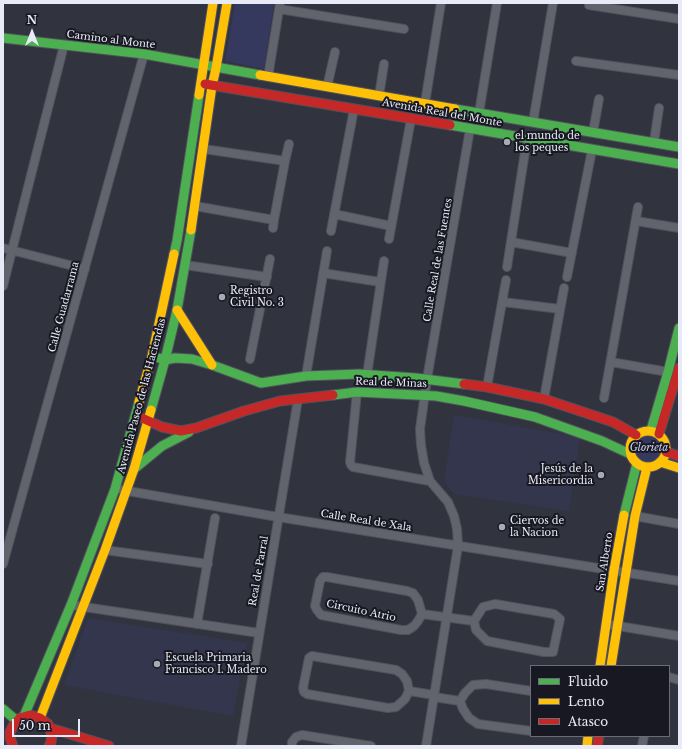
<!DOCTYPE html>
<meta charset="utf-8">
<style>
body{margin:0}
#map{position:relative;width:682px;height:749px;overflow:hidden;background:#31333e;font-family:"Libre Baskerville",serif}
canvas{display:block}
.frame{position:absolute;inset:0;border:4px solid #e8eaf7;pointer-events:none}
.legend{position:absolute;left:530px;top:665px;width:140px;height:72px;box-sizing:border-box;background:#171821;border:1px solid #6b6c77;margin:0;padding:5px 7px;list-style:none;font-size:12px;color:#e8eaf7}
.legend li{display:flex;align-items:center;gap:8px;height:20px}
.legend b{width:20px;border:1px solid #6b6c77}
.north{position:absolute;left:12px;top:12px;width:40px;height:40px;-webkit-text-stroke:3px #171821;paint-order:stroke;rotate:0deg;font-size:11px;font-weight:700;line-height:16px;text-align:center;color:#e8eaf7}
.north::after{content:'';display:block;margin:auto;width:14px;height:18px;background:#e8eaf7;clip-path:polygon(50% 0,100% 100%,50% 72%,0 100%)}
.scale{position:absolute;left:12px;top:719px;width:68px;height:18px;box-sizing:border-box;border:2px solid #e8eaf7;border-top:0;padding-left:5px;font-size:12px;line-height:14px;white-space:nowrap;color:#e8eaf7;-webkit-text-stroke:3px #171821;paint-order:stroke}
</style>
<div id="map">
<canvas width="682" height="749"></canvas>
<div class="frame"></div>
<ul class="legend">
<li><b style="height:5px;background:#4caf50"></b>Fluido</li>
<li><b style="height:5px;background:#ffc107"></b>Lento</li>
<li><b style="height:5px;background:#c62828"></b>Atasco</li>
</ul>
<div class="north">N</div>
<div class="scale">50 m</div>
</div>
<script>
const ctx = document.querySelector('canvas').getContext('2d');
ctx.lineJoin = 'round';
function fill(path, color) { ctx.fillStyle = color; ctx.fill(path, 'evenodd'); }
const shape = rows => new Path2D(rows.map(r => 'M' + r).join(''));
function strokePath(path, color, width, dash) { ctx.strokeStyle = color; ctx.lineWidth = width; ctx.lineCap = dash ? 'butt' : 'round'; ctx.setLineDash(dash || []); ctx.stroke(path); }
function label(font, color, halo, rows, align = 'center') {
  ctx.font = font + ' "Libre Baskerville",serif'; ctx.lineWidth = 4; ctx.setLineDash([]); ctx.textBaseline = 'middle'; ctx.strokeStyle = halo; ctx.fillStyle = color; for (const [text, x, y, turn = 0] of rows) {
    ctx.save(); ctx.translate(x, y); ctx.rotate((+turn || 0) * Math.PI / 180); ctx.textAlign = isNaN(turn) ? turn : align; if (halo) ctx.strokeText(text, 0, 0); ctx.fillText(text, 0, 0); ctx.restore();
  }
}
const built = shape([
 [454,415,580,437,569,511,454,494,444,481],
 [88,618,247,643,233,716,64,685]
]);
const green = shape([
 [235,3,274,3,264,69,225,61],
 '635 448a14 14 0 1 1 28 0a14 14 0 1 1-28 0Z'
]);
const street = shape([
 [589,5,679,19],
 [279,9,404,29],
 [576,61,679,75],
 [268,77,280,3],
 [327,87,335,52],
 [379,96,384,64],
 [425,103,441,3],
 [479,113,497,3],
 [533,122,553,3],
 [593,132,599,99],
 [654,142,659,108],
 [285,161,289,144],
 [195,206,274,220,285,161,204,149],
 [334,214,391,226],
 [636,221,679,228],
 [273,228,274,220],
 [331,231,354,109],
 [389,239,411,119],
 [511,242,572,253],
 [3,248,85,269],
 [185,265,267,277],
 [507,267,527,139],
 [323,273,380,282],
 [567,277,592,150],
 [3,286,64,45],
 [503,302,560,309],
 [250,359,270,259],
 [611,362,668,372],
 [367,375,384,261],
 [306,376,327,251],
 [487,387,506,280],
 [357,392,350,462,351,465,353,467,430,481],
 [604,398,638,207],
 [544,399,564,288],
 [122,490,278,517,679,581],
 [635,516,679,524],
 [105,550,208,564],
 [3,564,144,54],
 [323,577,327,577,407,591,413,593,418,600,422,614,418,621,414,626,408,630,401,630,321,615,317,610,315,606,320,581,323,577],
 [495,604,554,614,560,619,553,652,544,652,487,641,476,630,474,621,483,607,495,604],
 [71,605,259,633],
 [422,614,474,621],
 [197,624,215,518],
 [606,624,679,636],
 [312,656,396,670,402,674,407,681,409,691,405,699,396,707,388,708,307,694,304,692,303,688,309,658,312,656],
 [669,677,679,680],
 [409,691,434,695],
 [531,691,486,684,473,685,465,693,460,701,463,709,469,718,478,724,531,731],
 [434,697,460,701],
 [241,746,298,399],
 [292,746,292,742,296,737,302,735,371,746],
 [426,746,458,546,457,529,454,516,448,502,430,481,424,463,421,445,420,429,427,379,470,129],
 [642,746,644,736]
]);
const fast = shape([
 [3,38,144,54,260,75],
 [455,109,679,147],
 [450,125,679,164],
 [174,254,177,241,199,95],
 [159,358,165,360,175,358,192,359,212,365,261,383,306,376,359,374,416,378,464,384],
 [333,395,357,392,436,396,464,401,535,417,602,441,630,454],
 [151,410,165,360,177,310,191,230],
 [651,430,668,372,679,328],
 [134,469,162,446,189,432],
 [624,515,637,463],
 [3,709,17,721],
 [24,716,71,605,115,489,139,402]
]);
const slow = shape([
 [260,75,455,109],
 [199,95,213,3],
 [191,230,212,86,216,68,227,3],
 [177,310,212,365],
 [139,402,152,356,174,254],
 '630 449a18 18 0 1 1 36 0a18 18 0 1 1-36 0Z',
 [660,462,679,468],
 [600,666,614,570,624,515],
 [611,666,635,516,647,467],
 [40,718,105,550,134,469,151,410],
 [587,746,588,736]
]);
const jam = shape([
 [205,84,450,125],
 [464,384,487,387,544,399,613,422,636,435],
 [142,418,162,427,181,431,196,428,244,411,280,401,333,395],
 [659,434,679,368],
 [666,452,679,456],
 [50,728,109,746],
 [13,746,10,738,10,732,13,726,20,718,30,715,40,718,48,724,52,735,51,742,49,746],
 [597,746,599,736]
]);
const markers = [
 [507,142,4,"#a8aab6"],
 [222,297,4,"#a8aab6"],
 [601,475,4,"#a8aab6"],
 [502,527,4,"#a8aab6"],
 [157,664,4,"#a8aab6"]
];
const streetNames = [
 ["Camino al Monte",111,40,7],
 ["Avenida Real del Monte",442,113,10],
 ["Calle Real de las Fuentes",438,260,-80],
 ["Calle Guadarrama",64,307,-75],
 ["Real de Minas",391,383,2],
 ["Avenida Paseo de las Haciendas",142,396,-75],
 ["Calle Real de Xala",366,521,9],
 ["San Alberto",605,562,-81],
 ["Real de Parral",259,571,-80],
 ["Circuito Atrio",361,611,12]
];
const poiNames = [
 ["el mundo de",515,136],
 ["los peques",515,148],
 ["Registro",230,291],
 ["Civil No. 3",230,303],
 ["Jesús de la",593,469,"right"],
 ["Misericordia",593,481,"right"],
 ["Ciervos de",510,521],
 ["la Nacion",510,533],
 ["Escuela Primaria",165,658],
 ["Francisco I. Madero",165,670]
];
const parkNames = [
 ["Glorieta",649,448]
];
fill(built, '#34364e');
fill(green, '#35395e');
strokePath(street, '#50515b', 10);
strokePath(fast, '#50515b', 11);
strokePath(slow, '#50515b', 11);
strokePath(jam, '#50515b', 11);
strokePath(street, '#62646d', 8);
strokePath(fast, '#4caf50', 9);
strokePath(slow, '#ffc107', 9);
strokePath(jam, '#c62828', 9);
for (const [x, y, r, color] of markers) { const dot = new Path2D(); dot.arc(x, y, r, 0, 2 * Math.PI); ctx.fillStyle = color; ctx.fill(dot); strokePath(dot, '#171821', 1.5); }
label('10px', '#e8eaf7', '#171821', streetNames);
label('10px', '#e8eaf7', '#171821', poiNames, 'left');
label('italic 10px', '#d2d7f8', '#171821', parkNames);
</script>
